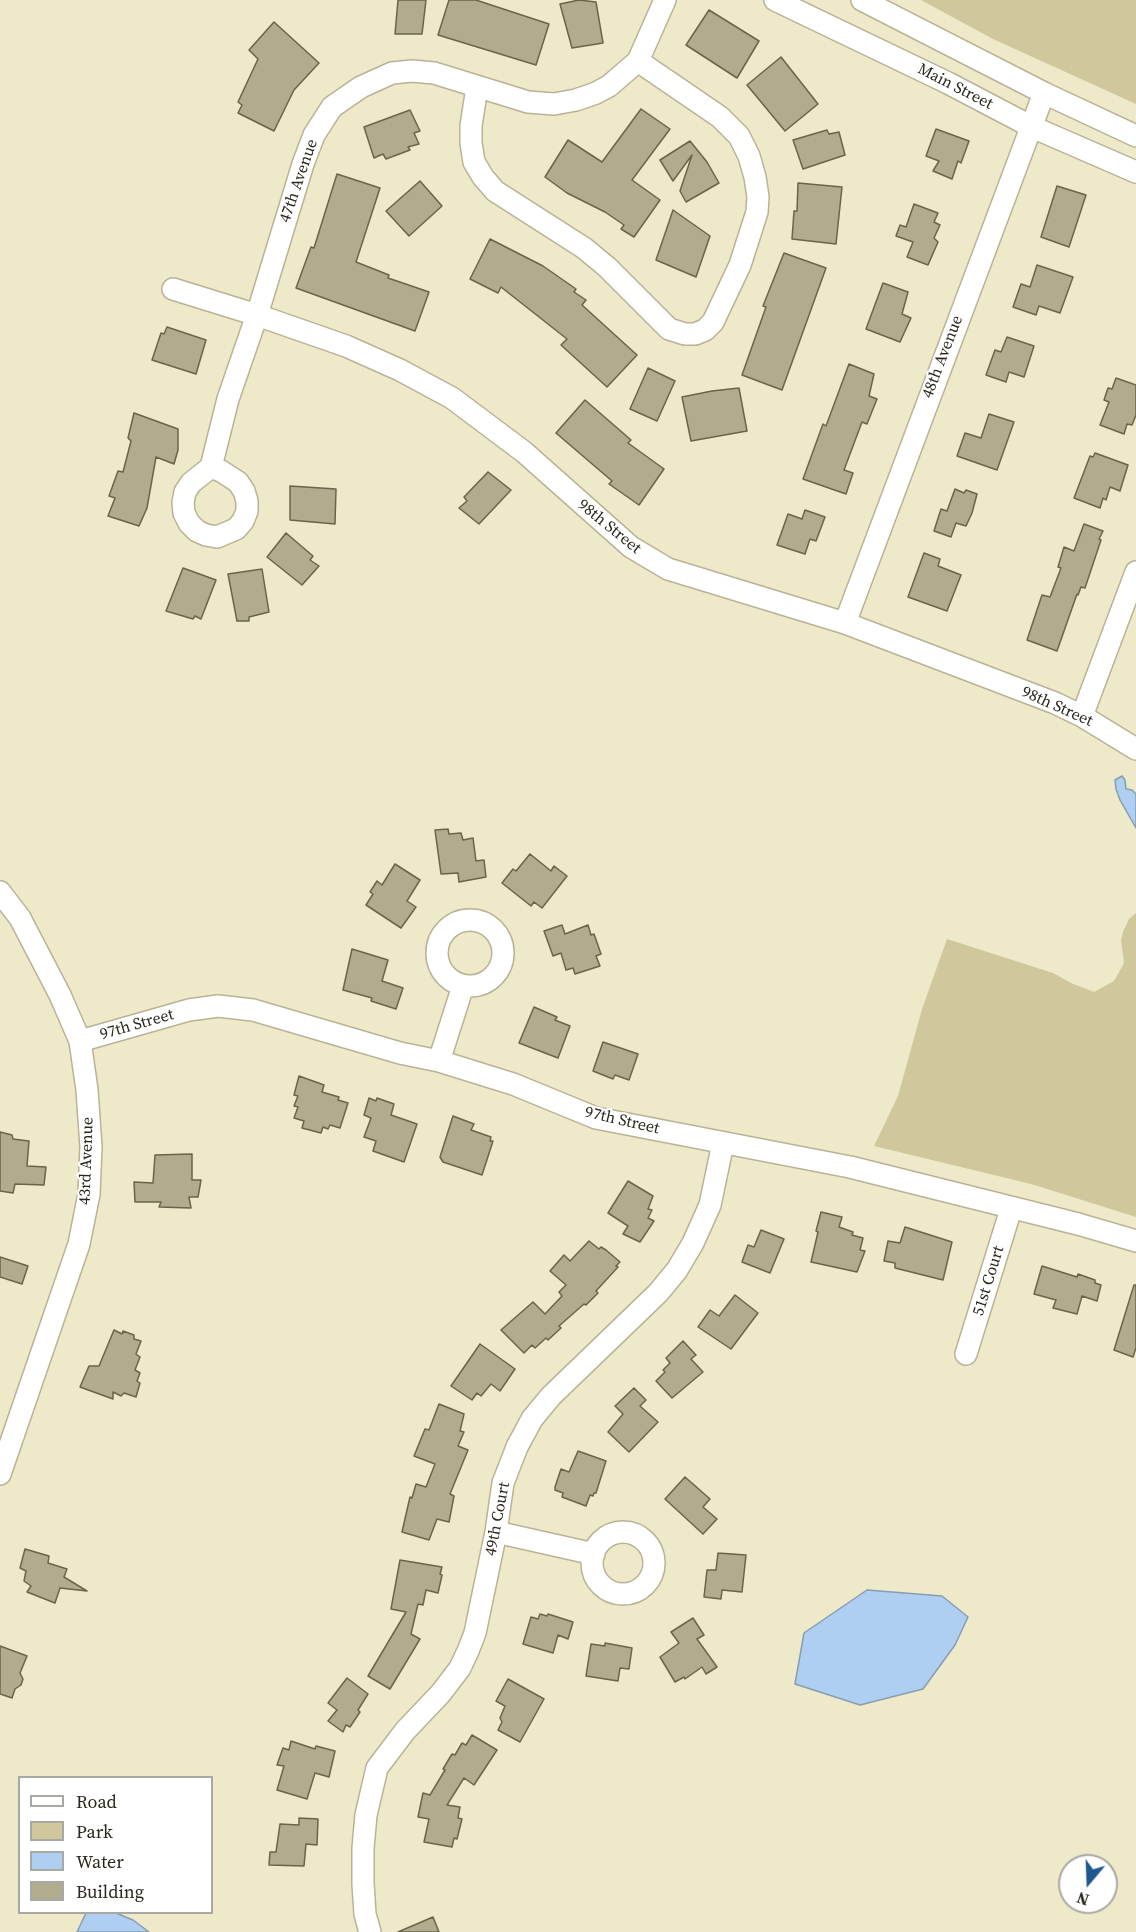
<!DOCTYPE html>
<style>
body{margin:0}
#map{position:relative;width:1136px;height:1932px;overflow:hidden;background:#eee9c9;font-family:"Source Serif 4",serif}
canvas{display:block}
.legend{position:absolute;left:18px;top:1776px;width:195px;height:138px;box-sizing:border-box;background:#fff;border:2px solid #a9a9a4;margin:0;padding:8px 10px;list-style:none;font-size:18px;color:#29271b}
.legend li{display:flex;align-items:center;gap:12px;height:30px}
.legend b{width:30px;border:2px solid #a9a9a4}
.north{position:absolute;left:1058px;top:1854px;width:60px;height:60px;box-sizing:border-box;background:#fff;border:2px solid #a9a9a4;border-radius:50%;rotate:199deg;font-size:16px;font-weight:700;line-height:24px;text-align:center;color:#29271b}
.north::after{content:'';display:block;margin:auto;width:21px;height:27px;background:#1f5890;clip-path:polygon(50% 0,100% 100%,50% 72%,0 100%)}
</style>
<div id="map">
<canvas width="1136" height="1932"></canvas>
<ul class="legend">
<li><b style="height:8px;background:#fff"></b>Road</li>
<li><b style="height:16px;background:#d0c89c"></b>Park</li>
<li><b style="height:16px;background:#afcff2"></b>Water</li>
<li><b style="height:16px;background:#b1ac8e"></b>Building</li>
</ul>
<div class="north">N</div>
</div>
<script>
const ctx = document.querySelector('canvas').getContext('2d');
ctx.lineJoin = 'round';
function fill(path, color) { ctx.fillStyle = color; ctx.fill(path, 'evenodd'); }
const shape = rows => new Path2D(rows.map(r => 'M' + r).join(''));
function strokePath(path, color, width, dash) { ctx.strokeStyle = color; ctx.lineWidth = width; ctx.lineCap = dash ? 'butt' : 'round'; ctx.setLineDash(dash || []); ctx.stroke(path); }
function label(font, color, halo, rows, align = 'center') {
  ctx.font = font + ' "Source Serif 4",serif'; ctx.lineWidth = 4.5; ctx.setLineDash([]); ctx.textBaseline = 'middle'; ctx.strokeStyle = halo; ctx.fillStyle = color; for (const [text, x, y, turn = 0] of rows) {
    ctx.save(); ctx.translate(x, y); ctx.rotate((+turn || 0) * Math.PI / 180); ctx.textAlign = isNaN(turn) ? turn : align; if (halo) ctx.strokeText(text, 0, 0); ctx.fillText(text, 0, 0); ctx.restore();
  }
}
const green = shape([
 [921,0,1136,0,1136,104,993,39],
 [1136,913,1136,1217,1031,1184,874,1146,898,1096,922,1009,947,939,1053,973,1071,983,1094,992,1114,981,1124,963,1121,940,1123,932,1129,919]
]);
const water = shape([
 [1122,776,1125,780,1126,789,1132,790,1136,794,1136,828,1120,800,1116,789,1115,780,1122,776],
 [867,1590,942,1596,968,1617,955,1645,923,1689,860,1705,795,1684,804,1633,867,1590],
 [86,1913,116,1913,133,1920,149,1932,77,1932,86,1913]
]);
const building = shape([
 [398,0,426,0,422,34,395,34,398,0],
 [449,0,476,0,549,24,536,65,438,35,449,0],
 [579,0,596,2,603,43,572,48,560,4,579,0],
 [709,10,759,41,737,78,686,45,709,10],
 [274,22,319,63,294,90,274,131,238,113,242,105,238,102,258,59,249,50,274,22],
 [781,57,818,104,785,131,747,85,781,57],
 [641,109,670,129,632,180,660,200,634,237,621,229,624,225,605,212,567,193,545,177,568,140,602,162,641,109],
 [410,110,420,131,414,133,419,144,408,147,410,150,386,159,383,154,374,158,364,127,410,110],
 [936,129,969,141,961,163,958,161,952,179,933,171,939,161,926,156,936,129],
 [827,130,829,134,839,132,845,155,803,169,793,140,827,130],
 [690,141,707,162,719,183,686,202,680,191,692,155,673,181,660,160,690,141],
 [337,174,380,188,356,262,389,275,388,278,429,292,415,331,296,288,311,247,314,248,337,174],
 [420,181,442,206,409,236,386,211,420,181],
 [798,183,842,187,836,244,792,239,794,211,797,211,798,183],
 [1057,186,1086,195,1069,247,1041,237,1057,186],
 [914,204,938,213,934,222,940,225,934,238,938,242,928,265,907,257,913,242,896,236,900,225,906,227,914,204],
 [673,210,710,236,696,277,656,260,673,210],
 [490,239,543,266,576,289,574,292,586,300,582,305,637,355,607,387,561,345,567,339,501,287,498,293,470,279,490,239],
 [784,253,826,268,782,390,742,375,766,307,763,306,784,253],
 [1037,265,1073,277,1060,313,1039,306,1036,315,1013,307,1021,284,1030,287,1037,265],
 [883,283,908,292,902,314,911,318,900,342,866,329,883,283],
 [167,327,206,340,196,374,152,360,161,333,164,334,167,327],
 [1007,337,1034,346,1024,377,1009,372,1006,382,986,375,995,350,1001,352,1007,337],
 [849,364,874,374,869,396,877,399,867,424,862,422,844,470,853,473,846,494,803,479,823,424,826,426,849,364],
 [648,368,675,381,657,421,630,409,648,368],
 [1116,378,1136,385,1136,415,1132,425,1127,424,1124,434,1100,425,1109,402,1104,400,1108,388,1112,389,1116,378],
 [739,388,747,431,691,441,682,397,712,391,739,388],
 [585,400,631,440,628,443,664,469,639,505,609,484,612,481,556,433,585,400],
 [134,413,178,429,178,450,174,464,156,457,147,508,139,526,108,516,115,498,109,496,118,471,123,472,131,441,128,438,134,413],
 [989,414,1014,422,997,470,957,456,965,433,981,438,989,414],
 [1095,453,1128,465,1120,491,1110,487,1106,500,1103,498,1100,508,1074,498,1090,456,1093,457,1095,453],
 [488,472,511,490,479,524,459,508,467,501,464,497,488,472],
 [290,486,336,489,335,524,290,520,290,486],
 [955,489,964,493,966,490,977,494,972,513,966,526,956,523,951,537,934,531,941,509,947,511,955,489],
 [805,510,825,517,816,541,810,539,805,554,777,545,788,514,802,519,805,510],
 [1084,524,1103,531,1099,539,1101,540,1085,588,1081,587,1078,595,1077,594,1057,651,1027,640,1042,595,1050,597,1061,568,1058,567,1064,547,1074,551,1084,524],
 [286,533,313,556,310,560,319,566,302,585,267,557,286,533],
 [924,553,940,559,938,566,961,575,947,611,908,597,924,553],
 [183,568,216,580,201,619,195,616,193,619,166,611,183,568],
 [262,569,269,612,249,617,249,621,237,621,228,574,262,569],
 [448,829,449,834,461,833,463,840,473,838,476,861,484,860,486,877,459,882,458,873,441,874,435,830,448,829],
 [530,854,551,871,554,866,567,876,542,908,534,902,531,906,502,883,513,869,516,871,530,854],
 [395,864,420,880,407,901,416,907,401,928,366,905,373,894,370,892,377,881,382,885,395,864],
 [562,925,565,934,588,925,591,935,594,934,601,954,596,956,600,966,575,974,573,968,566,970,561,953,553,956,544,931,562,925],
 [352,949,388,960,382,981,403,988,396,1009,371,1001,372,998,343,990,352,949],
 [534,1007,557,1017,555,1020,570,1026,558,1058,519,1043,534,1007],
 [603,1042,638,1054,629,1080,615,1075,613,1079,593,1071,603,1042],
 [299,1076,324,1085,322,1092,339,1097,338,1100,348,1103,340,1128,330,1125,328,1129,323,1127,321,1133,302,1128,304,1121,294,1118,298,1107,294,1106,298,1096,294,1095,299,1076],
 [369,1098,376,1101,377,1098,394,1104,391,1115,417,1124,404,1162,373,1151,376,1141,364,1137,371,1118,364,1115,369,1098],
 [453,1116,474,1124,471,1130,491,1137,490,1141,493,1141,482,1175,443,1162,440,1157,453,1116],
 [0,1132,12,1135,13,1139,29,1141,27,1166,46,1167,44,1185,15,1184,13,1193,0,1191,0,1132],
 [192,1154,192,1180,201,1180,198,1197,189,1197,191,1208,159,1207,161,1202,135,1202,134,1182,153,1183,155,1155,192,1154],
 [628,1181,653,1196,648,1209,652,1210,648,1218,654,1221,640,1242,623,1234,628,1226,608,1213,628,1181],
 [821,1212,842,1217,839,1227,853,1232,852,1235,863,1238,860,1250,865,1251,857,1272,811,1262,818,1232,816,1231,821,1212],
 [905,1227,952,1242,943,1280,895,1268,895,1263,884,1261,888,1241,900,1243,905,1227],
 [761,1230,784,1239,770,1273,742,1262,748,1245,754,1247,761,1230],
 [589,1241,599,1249,601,1247,606,1250,620,1262,616,1266,618,1267,596,1291,598,1293,586,1305,584,1304,559,1326,561,1328,548,1340,546,1338,535,1348,532,1345,524,1353,501,1330,533,1302,545,1314,562,1296,559,1292,566,1285,550,1271,564,1255,570,1261,589,1241],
 [0,1257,28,1266,22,1284,0,1277,0,1257],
 [1042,1266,1077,1277,1078,1274,1095,1280,1095,1283,1101,1285,1097,1301,1082,1296,1077,1314,1053,1308,1056,1300,1034,1294,1042,1266],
 [1134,1285,1136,1285,1136,1348,1133,1357,1114,1350,1134,1285],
 [735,1295,758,1313,731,1349,698,1327,710,1310,719,1316,735,1295],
 [114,1330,122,1334,123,1331,134,1335,134,1339,141,1341,136,1354,140,1357,135,1370,140,1373,137,1381,140,1383,136,1397,124,1393,121,1396,113,1392,113,1399,80,1387,89,1366,99,1366,114,1330],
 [683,1341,696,1355,691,1359,703,1372,672,1398,656,1381,665,1372,663,1370,670,1363,666,1358,683,1341],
 [480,1344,515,1369,500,1391,491,1384,481,1396,477,1393,472,1400,451,1386,480,1344],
 [634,1388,646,1400,640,1406,658,1422,629,1452,608,1432,623,1414,615,1406,634,1388],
 [439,1404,464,1414,460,1431,464,1432,458,1446,468,1450,450,1494,454,1496,449,1522,437,1519,429,1540,402,1532,410,1497,412,1498,416,1484,426,1487,435,1464,414,1456,425,1429,429,1430,439,1404],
 [578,1451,606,1461,596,1493,594,1493,593,1496,590,1495,586,1506,562,1497,563,1493,555,1490,555,1487,561,1469,569,1472,578,1451],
 [685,1477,710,1499,703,1507,717,1519,703,1534,665,1499,685,1477],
 [25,1549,49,1556,48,1563,67,1569,64,1577,87,1591,60,1588,55,1603,27,1592,31,1586,24,1581,26,1571,20,1568,25,1549],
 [718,1553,746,1555,742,1592,722,1590,721,1599,704,1597,707,1570,716,1570,718,1553],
 [400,1560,442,1567,440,1574,442,1575,438,1593,426,1590,423,1605,418,1604,411,1634,420,1639,390,1689,368,1676,406,1612,391,1609,400,1560],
 [540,1614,547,1616,548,1614,573,1622,568,1639,558,1635,553,1653,523,1644,531,1617,538,1619,540,1614],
 [693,1618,704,1635,697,1639,717,1667,706,1674,702,1667,685,1679,684,1677,675,1682,660,1657,679,1643,671,1632,693,1618],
 [605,1643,632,1648,629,1669,620,1668,618,1681,586,1676,591,1644,605,1646,605,1643],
 [0,1646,27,1656,20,1673,23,1679,21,1685,15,1689,12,1698,0,1694,0,1646],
 [347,1678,368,1694,358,1710,360,1712,350,1727,346,1725,343,1732,328,1721,337,1710,328,1703,347,1678],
 [508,1679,544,1699,520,1742,498,1730,502,1722,500,1718,505,1706,496,1701,508,1679],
 [472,1735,497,1750,474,1785,464,1778,447,1805,460,1807,458,1818,462,1819,457,1839,454,1838,452,1847,424,1842,429,1819,418,1817,423,1793,430,1795,445,1770,443,1769,452,1754,455,1755,462,1743,466,1745,472,1735],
 [291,1741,315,1749,316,1746,335,1751,329,1777,315,1773,307,1799,277,1790,284,1766,277,1765,283,1748,289,1750,291,1741],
 [299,1818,318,1819,317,1845,306,1844,304,1866,269,1865,270,1852,276,1852,280,1824,299,1825,299,1818],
 [433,1917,439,1932,398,1932,433,1917]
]);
const minor = shape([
 [775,0,948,83,1030,126,1136,172],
 [862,0,1044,93,1136,136],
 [477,87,471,126,471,143,474,162,483,177,495,191,584,248,607,267,669,329,685,334,695,334,705,330,713,322,740,265,757,212,758,197,755,177,749,156,739,136,720,117,638,61],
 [173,289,257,315,346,346,400,370,452,398,524,452,631,547,668,569,845,623,1055,703,1082,716,1136,749],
 [211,467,228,399,257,315,303,164,314,135,332,107,361,87,392,73,412,71,434,73,528,102,554,104,576,100,596,93,609,86,638,61,665,0],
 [211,467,221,471,238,482,244,491,247,501,247,511,243,521,236,529,217,537,206,535,197,531,189,523,184,513,183,503,185,492,191,483,211,467],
 [845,623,1044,93],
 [1082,716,1136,572],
 [0,892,20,918,60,995,80,1041,87,1090,91,1147,89,1194,79,1244,0,1474],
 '437 953a33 33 0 1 1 66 0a33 33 0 1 1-66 0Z',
 [80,1041,189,1010,218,1006,253,1010,400,1053,439,1061,513,1084,596,1118,850,1167,1078,1224,1136,1241],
 [439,1061,463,986],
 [966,1354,1011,1209],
 [496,1532,594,1554],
 '592 1563a31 31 0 1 1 62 0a31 31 0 1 1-62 0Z',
 [370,1932,365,1914,363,1884,363,1848,366,1815,377,1768,405,1731,441,1693,460,1668,468,1651,475,1633,496,1532,503,1483,517,1447,532,1419,551,1396,658,1293,677,1270,693,1243,710,1205,723,1143]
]);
const streetNames = [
 ["Main Street",955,87,27],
 ["47th Avenue",299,181,-71],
 ["48th Avenue",943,357,-69],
 ["98th Street",609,527,39],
 ["98th Street",1057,707,24],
 ["97th Street",137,1025,-16],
 ["97th Street",622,1121,13],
 ["43rd Avenue",87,1161,-88],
 ["51st Court",989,1281,-73],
 ["49th Court",498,1519,-79]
];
fill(green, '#d0c89c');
fill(water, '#afcff2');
strokePath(water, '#879db2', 1.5);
fill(building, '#b1ac8e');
strokePath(building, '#6a6549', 1.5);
strokePath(minor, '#b9b396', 24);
strokePath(minor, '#fff', 21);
label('16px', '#29271b', '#fff', streetNames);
</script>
